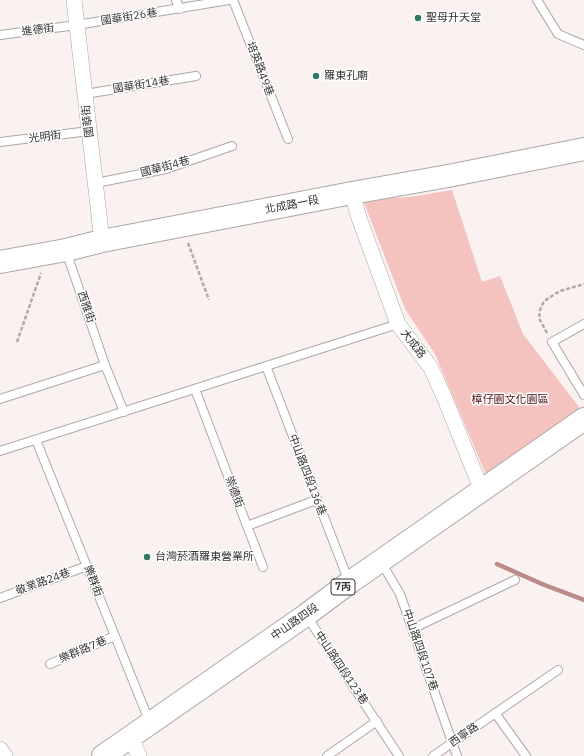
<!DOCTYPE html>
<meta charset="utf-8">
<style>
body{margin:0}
canvas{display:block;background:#f9f2f1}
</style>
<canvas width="584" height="756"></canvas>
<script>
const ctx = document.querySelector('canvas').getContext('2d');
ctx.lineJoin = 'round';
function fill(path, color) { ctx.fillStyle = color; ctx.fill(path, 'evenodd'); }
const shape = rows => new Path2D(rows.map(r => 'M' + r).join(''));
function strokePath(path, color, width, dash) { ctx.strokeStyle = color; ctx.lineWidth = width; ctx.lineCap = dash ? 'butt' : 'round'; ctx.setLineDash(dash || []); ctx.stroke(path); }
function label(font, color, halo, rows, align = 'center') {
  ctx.font = font + ' "IBM Plex Sans","Noto Sans TC",sans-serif'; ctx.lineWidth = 3; ctx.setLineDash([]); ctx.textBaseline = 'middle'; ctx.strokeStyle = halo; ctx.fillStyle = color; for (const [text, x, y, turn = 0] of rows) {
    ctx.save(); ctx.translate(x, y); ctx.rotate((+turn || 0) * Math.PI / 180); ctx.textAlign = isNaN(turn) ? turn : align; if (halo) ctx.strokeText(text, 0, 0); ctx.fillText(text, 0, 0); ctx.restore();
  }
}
const green = shape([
 [452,190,482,282,500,276,523,334,582,411,487,477,435,354,405,309,363,200,410,197]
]);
const stream = shape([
 [497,564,542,584,584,600]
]);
const path = shape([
 [188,243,209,300],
 [547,333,539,318,540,310,543,303,547,299,560,291,584,284],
 [17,342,41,273]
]);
const lane = shape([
 [176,0,180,9],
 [233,0,288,139],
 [537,0,558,34,584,45],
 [0,35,77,25,229,0],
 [85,94,196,76],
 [0,142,89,131],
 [96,183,166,169,232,146],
 [66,251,105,365,124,412],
 [584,324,552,342,584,395],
 [266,366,349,582],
 [195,389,247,526,316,500],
 [0,399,105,365],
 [36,440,150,723],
 [0,451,398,324],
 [247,526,263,567],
 [381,562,400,594,457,756],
 [0,598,87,566],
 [306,615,399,756],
 [412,629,515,580],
 [50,664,115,636],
 [495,713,526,756],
 [327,756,377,721],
 [433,756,558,670]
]);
const street = shape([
 [74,0,102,241],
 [352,193,359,218,398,324,431,368,445,399,482,491],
 [131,737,139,756],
 [0,749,5,756]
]);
const secondary = shape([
 [0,262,66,250,102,241,352,193,448,176,584,149]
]);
const primary = shape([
 [103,756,306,615,349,583,584,419]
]);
const markers = [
 [418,18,4,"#347564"],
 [316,76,4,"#347564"],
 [147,557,4,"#347564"]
];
const shields = [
 [343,587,24]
];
const shieldNames = [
 ["7丙",343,587]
];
const streetNames = [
 ["國華街26巷",129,17,-9],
 ["進德街",38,30,-7],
 ["培英路49巷",260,69,69],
 ["國華街14巷",141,85,-9],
 ["國華街",88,121,-97],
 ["光明街",45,137,-7],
 ["國華街4巷",165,167,-15],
 ["北成路一段",292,205,-11],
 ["西雅街",86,307,71],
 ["大成路",413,344,53],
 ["中山路四段136巷",307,475,69],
 ["崇德街",234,492,69],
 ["樂群街",93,581,68],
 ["敬業路24巷",43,582,-20],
 ["中山路四段",295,622,-35],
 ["樂群路7巷",83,650,-23],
 ["中山路四段107巷",420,650,71],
 ["中山路四段123巷",341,668,56],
 ["西寧路",464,735,-35]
];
const poiNames = [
 ["聖母升天堂",426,18],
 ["羅東孔廟",324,76],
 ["台灣菸酒羅東營業所",155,557]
];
const parkNames = [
 ["樟仔園文化園區",510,400]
];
fill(green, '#f5c3bf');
strokePath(stream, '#bc8a87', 4.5);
strokePath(lane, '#aea7a7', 10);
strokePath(street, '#aea7a7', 16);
strokePath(secondary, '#aea7a7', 24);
strokePath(primary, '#aea7a7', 24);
strokePath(path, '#b0abaa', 2.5, [4, 2]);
strokePath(lane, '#fff', 8);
strokePath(street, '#fff', 15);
strokePath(secondary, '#fff', 22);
strokePath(primary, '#fff', 22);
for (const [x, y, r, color] of markers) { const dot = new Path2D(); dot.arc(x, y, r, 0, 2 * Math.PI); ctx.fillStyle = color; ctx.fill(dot); strokePath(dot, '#fff', 1.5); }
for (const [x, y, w] of shields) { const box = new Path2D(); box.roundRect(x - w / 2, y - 8, w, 16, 3); ctx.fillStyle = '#fff'; ctx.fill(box); strokePath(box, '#363433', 1); }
label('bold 10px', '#363433', null, shieldNames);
label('11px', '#363433', '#fff', streetNames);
label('11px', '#363433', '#fff', poiNames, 'left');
label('11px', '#4d0f11', '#fff', parkNames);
</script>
